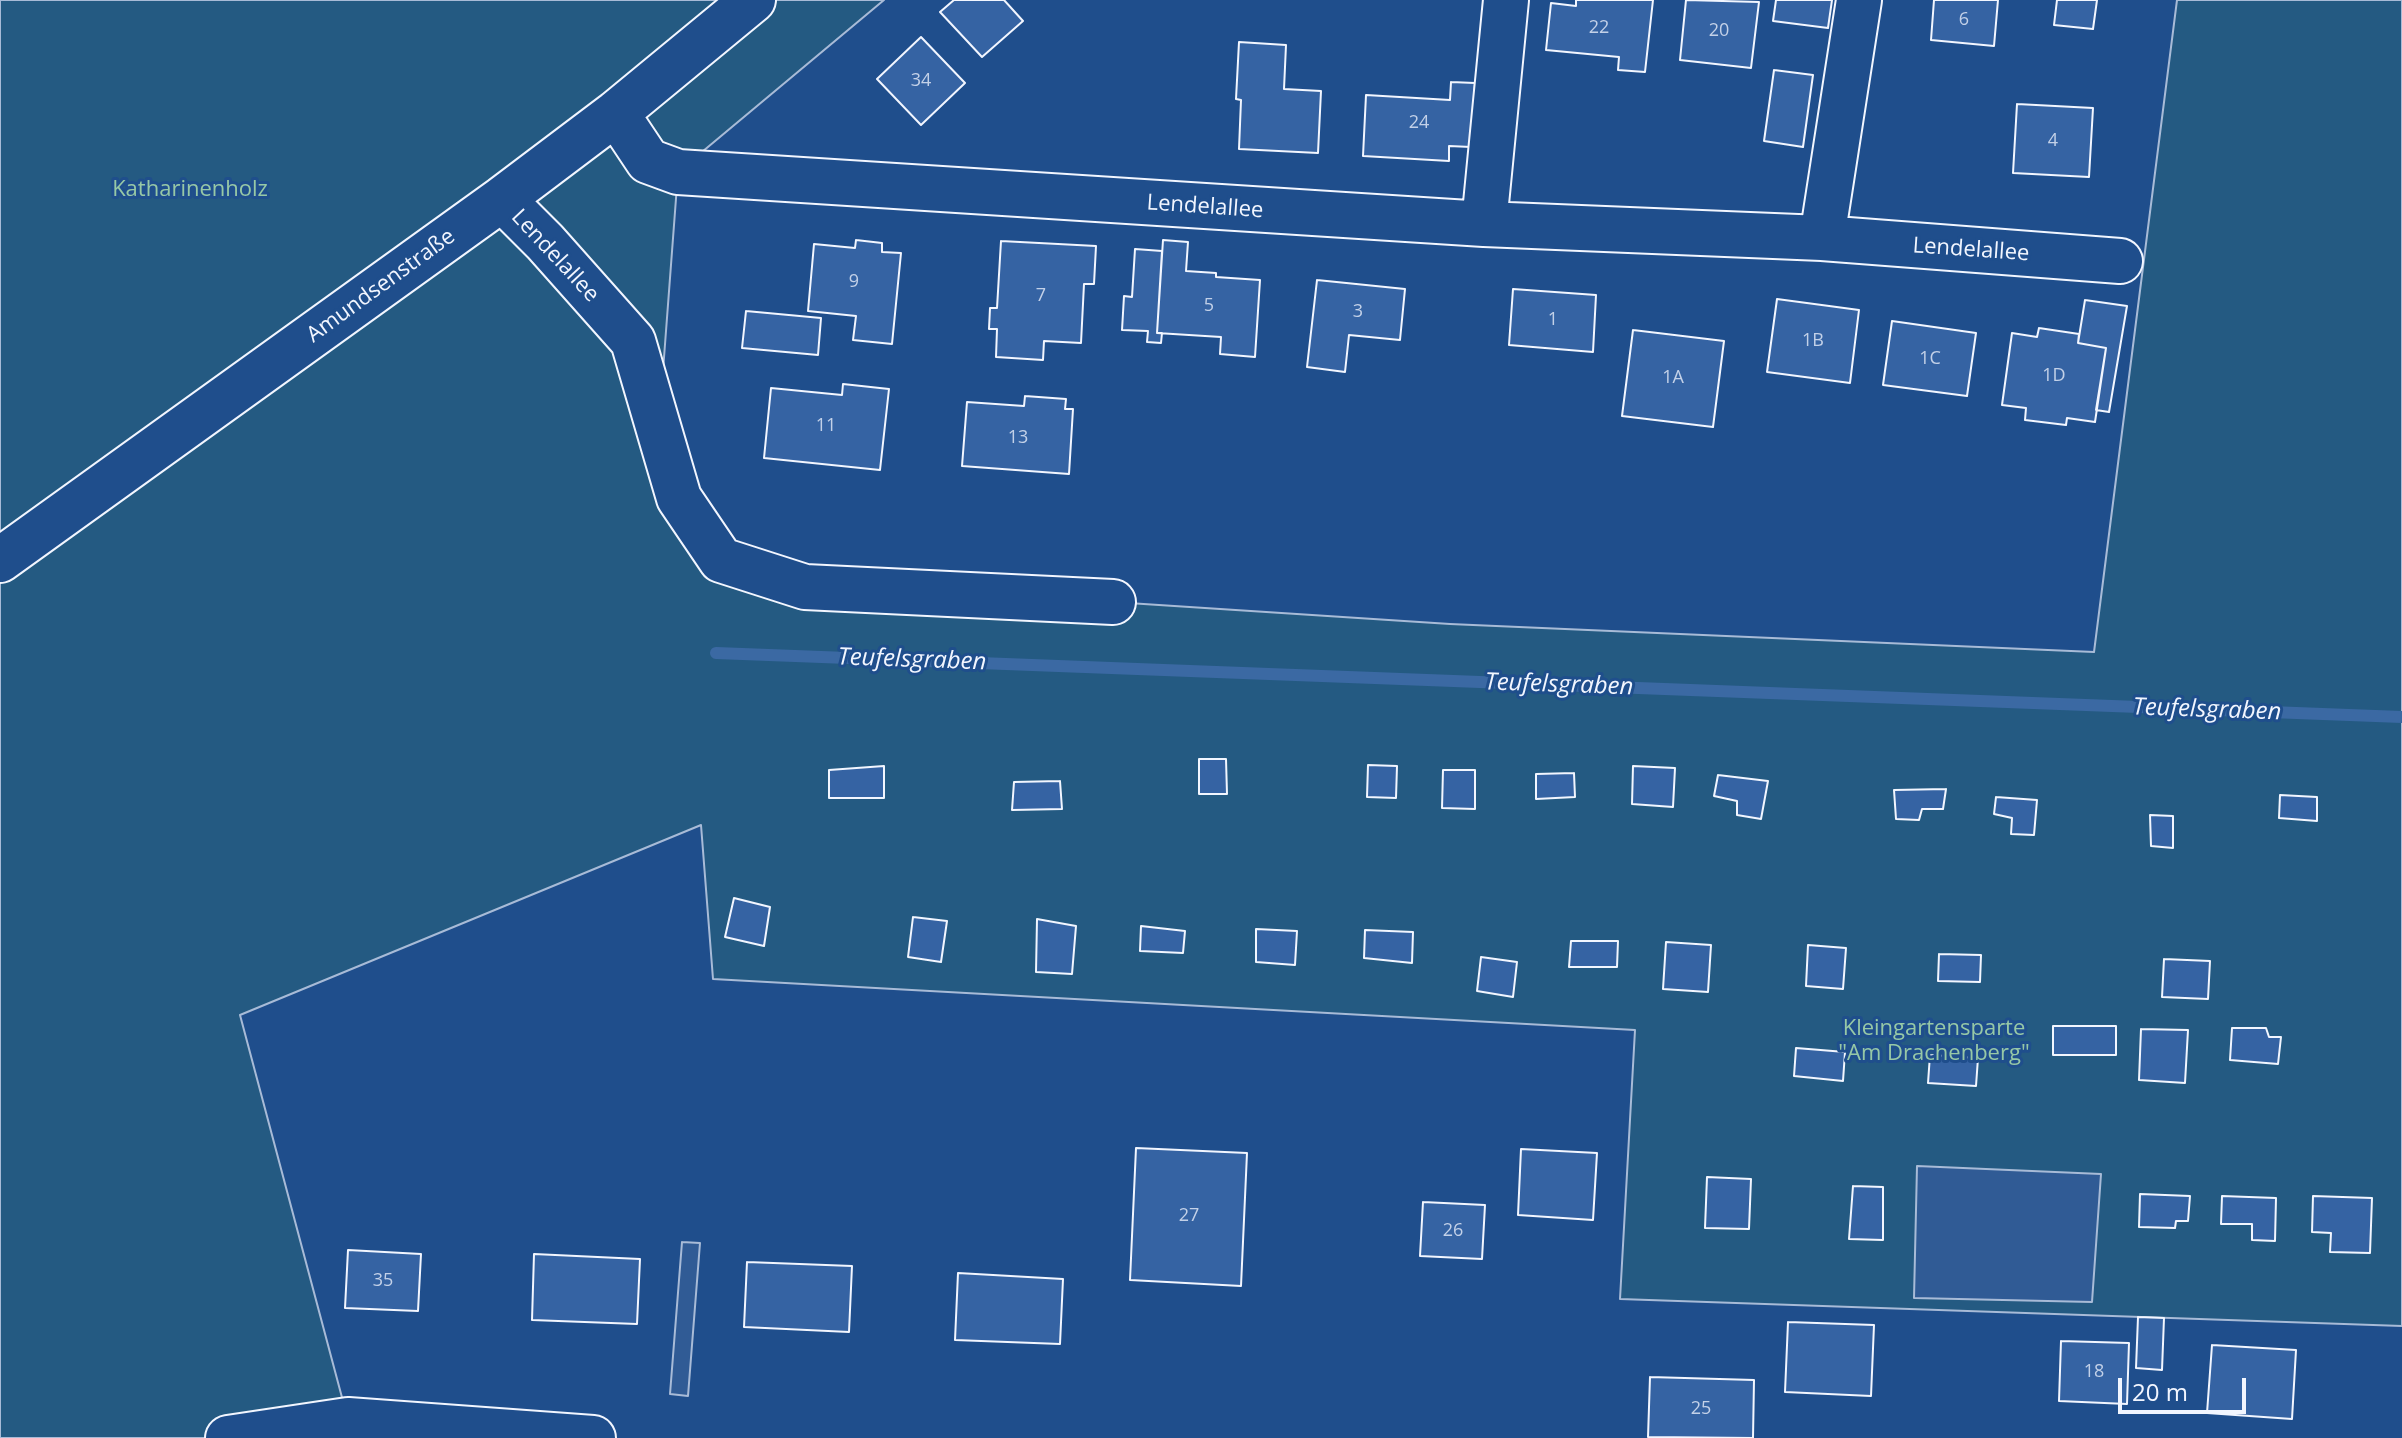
<!DOCTYPE html>
<meta charset="utf-8">
<style>
body{margin:0}
#map{position:relative;width:2402px;height:1438px;overflow:hidden;background:#1f4e8c;font-family:"Open Sans",sans-serif}
canvas{display:block}
.scale{position:absolute;left:2118px;top:1378px;width:128px;height:36px;box-sizing:border-box;border:4px solid #f2f6ff;border-top:0;padding-left:10px;font-size:24px;line-height:28px;white-space:nowrap;color:#f2f6ff;-webkit-text-stroke:6px #1f4e8c;paint-order:stroke}
</style>
<div id="map">
<canvas width="2402" height="1438"></canvas>
<div class="scale">20 m</div>
</div>
<script>
const ctx = document.querySelector('canvas').getContext('2d');
ctx.lineJoin = 'round';
function fill(path, color) { ctx.fillStyle = color; ctx.fill(path, 'evenodd'); }
const shape = rows => new Path2D(rows.map(r => 'M' + r).join(''));
function strokePath(path, color, width, dash) { ctx.strokeStyle = color; ctx.lineWidth = width; ctx.lineCap = dash ? 'butt' : 'round'; ctx.setLineDash(dash || []); ctx.stroke(path); }
function label(font, color, halo, rows, align = 'center') {
  ctx.font = font + ' "Open Sans",sans-serif'; ctx.lineWidth = 6; ctx.setLineDash([]); ctx.textBaseline = 'middle'; ctx.strokeStyle = halo; ctx.fillStyle = color; for (const [text, x, y, turn = 0] of rows) {
    ctx.save(); ctx.translate(x, y); ctx.rotate((+turn || 0) * Math.PI / 180); ctx.textAlign = isNaN(turn) ? turn : align; if (halo) ctx.strokeText(text, 0, 0); ctx.fillText(text, 0, 0); ctx.restore();
  }
}
const green = shape([
 [0,0,884,0,678,172,662,384,721,560,1113,602,1450,624,2094,652,2177,0,2402,0,2402,1326,1620,1299,1635,1030,713,979,701,825,240,1015,348,1420,593,1438,0,1438,0,0]
]);
const parking = shape([
 [1917,1166,2101,1174,2092,1302,1914,1298,1917,1166],
 [682,1242,700,1243,688,1396,670,1394,682,1242]
]);
const stream = shape([
 [716,653,2402,717]
]);
const building = shape([
 [954,0,1004,0,1023,21,982,57,940,12,954,0],
 [1576,0,1653,0,1645,72,1618,70,1619,57,1546,50,1551,3,1576,6,1576,0],
 [1686,0,1759,2,1751,68,1680,60,1686,0],
 [1776,0,1832,0,1828,28,1773,21,1776,0],
 [1934,0,1998,0,1994,46,1931,40,1934,0],
 [2057,0,2097,0,2093,29,2054,25,2057,0],
 [921,37,965,83,921,125,877,79,921,37],
 [1239,42,1286,45,1284,89,1321,91,1318,153,1239,149,1241,100,1236,99,1239,42],
 [1774,70,1813,75,1803,147,1764,141,1774,70],
 [1451,82,1475,83,1471,147,1449,146,1449,161,1363,156,1366,95,1450,100,1451,82],
 [2017,104,2093,108,2089,177,2013,173,2017,104],
 [856,240,882,243,882,252,901,253,892,344,853,340,856,316,808,311,814,244,855,248,856,240],
 [1163,240,1188,242,1186,271,1216,273,1216,277,1260,280,1255,357,1220,354,1221,337,1157,333,1163,240],
 [1001,241,1096,246,1094,284,1084,284,1081,343,1044,341,1043,360,996,357,997,329,989,329,990,308,997,308,1001,241],
 [1135,249,1162,251,1157,333,1162,333,1161,343,1147,342,1148,331,1122,330,1124,296,1132,297,1135,249],
 [1317,280,1405,289,1400,340,1349,335,1345,372,1307,367,1317,280],
 [1513,289,1596,295,1593,352,1509,345,1513,289],
 [1777,299,1859,310,1850,383,1767,372,1777,299],
 [2085,300,2127,306,2109,412,2096,410,2106,348,2078,343,2085,300],
 [746,311,821,318,818,355,742,348,746,311],
 [1892,321,1976,333,1967,396,1883,385,1892,321],
 [2039,328,2079,334,2078,343,2106,348,2095,422,2067,418,2066,425,2025,420,2026,408,2002,405,2012,333,2037,337,2039,328],
 [1633,330,1724,341,1713,427,1622,416,1633,330],
 [843,384,889,389,880,470,764,458,771,388,842,395,843,384],
 [1025,396,1066,399,1065,409,1073,409,1069,474,962,466,967,402,1024,406,1025,396],
 [1199,759,1226,759,1227,794,1199,794,1199,759],
 [1368,765,1397,766,1396,798,1367,797,1368,765],
 [884,766,884,798,829,798,829,770,884,766],
 [1633,766,1675,768,1673,807,1632,804,1633,766],
 [1443,770,1475,770,1475,809,1442,808,1443,770],
 [1574,773,1575,797,1536,799,1536,774,1574,773],
 [1718,775,1768,781,1761,819,1737,815,1737,801,1714,796,1718,775],
 [1060,781,1062,809,1012,810,1014,782,1060,781],
 [1946,789,1943,809,1922,809,1919,820,1896,819,1894,790,1946,789],
 [2280,795,2317,797,2317,821,2279,818,2280,795],
 [1996,797,2037,800,2034,835,2011,834,2012,818,1994,814,1996,797],
 [2150,815,2173,816,2173,848,2151,846,2150,815],
 [734,898,770,907,764,946,725,937,734,898],
 [913,917,947,921,941,962,908,957,913,917],
 [1037,919,1076,926,1072,974,1036,972,1037,919],
 [1141,926,1185,931,1183,953,1140,951,1141,926],
 [1256,929,1297,931,1295,965,1256,962,1256,929],
 [1365,930,1413,932,1412,963,1364,958,1365,930],
 [1571,941,1618,941,1617,967,1569,967,1571,941],
 [1666,942,1711,945,1708,992,1663,989,1666,942],
 [1808,945,1846,948,1843,989,1806,986,1808,945],
 [1939,954,1981,955,1980,982,1938,981,1939,954],
 [1481,957,1517,962,1513,997,1477,991,1481,957],
 [2164,959,2210,961,2208,999,2162,997,2164,959],
 [2053,1026,2116,1026,2116,1055,2053,1055,2053,1026],
 [2232,1028,2266,1028,2269,1037,2281,1037,2278,1064,2230,1060,2232,1028],
 [2141,1029,2188,1030,2185,1083,2139,1080,2141,1029],
 [1796,1048,1845,1052,1843,1081,1794,1076,1796,1048],
 [1930,1055,1978,1058,1976,1086,1928,1083,1930,1055],
 [1136,1148,1247,1153,1241,1286,1130,1280,1136,1148],
 [1521,1149,1597,1153,1593,1220,1518,1215,1521,1149],
 [1707,1177,1751,1179,1749,1229,1705,1228,1707,1177],
 [1853,1186,1883,1187,1883,1240,1849,1239,1853,1186],
 [2140,1194,2190,1196,2188,1221,2176,1221,2175,1228,2139,1227,2140,1194],
 [2222,1196,2276,1198,2275,1241,2252,1240,2252,1224,2221,1224,2222,1196],
 [2313,1196,2372,1198,2370,1253,2330,1252,2331,1233,2312,1232,2313,1196],
 [1423,1202,1485,1205,1482,1259,1420,1256,1423,1202],
 [348,1250,421,1254,418,1311,345,1308,348,1250],
 [534,1254,640,1259,637,1324,532,1320,534,1254],
 [747,1262,852,1266,849,1332,744,1327,747,1262],
 [958,1273,1063,1279,1060,1344,955,1340,958,1273],
 [2138,1317,2164,1318,2162,1370,2136,1368,2138,1317],
 [1788,1322,1874,1325,1871,1396,1785,1392,1788,1322],
 [2061,1341,2129,1343,2127,1404,2059,1401,2061,1341],
 [2212,1345,2296,1350,2292,1419,2207,1413,2212,1345],
 [1650,1377,1754,1380,1753,1438,1648,1437,1650,1377]
]);
const minor = shape([
 [616,113,648,161,678,172,1484,224,1822,238,1859,0],
 [502,199,545,242,633,341,679,498,721,560,805,587,1113,602],
 [1484,224,1506,0],
 [1822,238,2120,261],
 [0,560,502,199,616,113,753,0],
 [228,1438,348,1420,593,1438]
]);
const numberNames = [
 ["6",1964,20],
 ["22",1599,28],
 ["20",1719,31],
 ["34",921,81],
 ["24",1419,123],
 ["4",2053,141],
 ["9",854,282],
 ["7",1041,296],
 ["5",1209,306],
 ["3",1358,312],
 ["1",1553,320],
 ["1B",1813,341],
 ["1C",1930,359],
 ["1D",2054,376],
 ["1A",1673,378],
 ["11",826,426],
 ["13",1018,438],
 ["27",1189,1216],
 ["26",1453,1231],
 ["35",383,1281],
 ["18",2094,1372],
 ["25",1701,1409]
];
const parkNames = [
 ["Katharinenholz",190,190],
 ["Kleingartensparte",1934,1029],
 ["\"Am Drachenberg\"",1934,1054]
];
const streetNames = [
 ["Lendelallee",1205,207,4],
 ["Lendelallee",1971,250,4],
 ["Lendelallee",555,256,47],
 ["Amundsenstraße",381,286,-36]
];
const waterNames = [
 ["Teufelsgraben",912,660,2],
 ["Teufelsgraben",1559,685,2],
 ["Teufelsgraben",2207,710,2]
];
fill(green, '#245a82');
strokePath(green, '#a8bbd7', 2);
fill(parking, '#305b95');
strokePath(parking, '#a8bbd7', 2);
strokePath(stream, '#3b69a3', 12);
fill(building, '#3563a3');
strokePath(building, '#f2f6ff', 2);
strokePath(minor, '#f2f6ff', 48);
strokePath(minor, '#1f4e8c', 44);
label('18px', '#c3d1e8', null, numberNames);
label('22px', '#97c8a6', '#1f4e8c', parkNames);
label('22px', '#f2f6ff', '#1f4e8c', streetNames);
label('italic 24px', '#f2f6ff', '#1f4e8c', waterNames);
</script>
